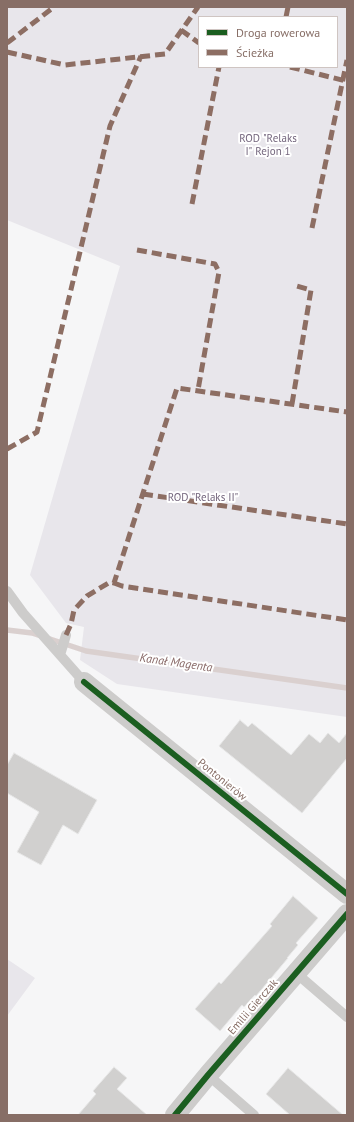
<!DOCTYPE html>
<meta charset="utf-8">
<style>
body{margin:0}
#map{position:relative;width:354px;height:1122px;overflow:hidden;background:#f6f6f7;font-family:"PT Sans",sans-serif}
canvas{display:block}
.frame{position:absolute;inset:0;border:8px solid #876e66;pointer-events:none}
.legend{position:absolute;left:198px;top:16px;width:140px;height:52px;box-sizing:border-box;background:#fff;border:1px solid #cfc5c2;margin:0;padding:5px 7px;list-style:none;font-size:12px;color:#876e66}
.legend li{display:flex;align-items:center;gap:8px;height:20px}
.legend b{width:20px;border:1px solid #cfc5c2}
</style>
<div id="map">
<canvas width="354" height="1122"></canvas>
<div class="frame"></div>
<ul class="legend">
<li><b style="height:5px;background:#1b5e20"></b>Droga rowerowa</li>
<li><b style="height:5px;background:#8d6e63"></b>Ścieżka</li>
</ul>
</div>
<script>
const ctx = document.querySelector('canvas').getContext('2d');
ctx.lineJoin = 'round';
function fill(path, color) { ctx.fillStyle = color; ctx.fill(path, 'evenodd'); }
const shape = rows => new Path2D(rows.map(r => 'M' + r).join(''));
function strokePath(path, color, width, dash) { ctx.strokeStyle = color; ctx.lineWidth = width; ctx.lineCap = dash ? 'butt' : 'round'; ctx.setLineDash(dash || []); ctx.stroke(path); }
function label(font, color, halo, rows, align = 'center') {
  ctx.font = font + ' "PT Sans",sans-serif'; ctx.lineWidth = 4; ctx.setLineDash([]); ctx.textBaseline = 'middle'; ctx.strokeStyle = halo; ctx.fillStyle = color; for (const [text, x, y, turn = 0] of rows) {
    ctx.save(); ctx.translate(x, y); ctx.rotate((+turn || 0) * Math.PI / 180); ctx.textAlign = isNaN(turn) ? turn : align; if (halo) ctx.strokeText(text, 0, 0); ctx.fillText(text, 0, 0); ctx.restore();
  }
}
const green = shape([
 [7,7,347,7,347,717,117,684,80,660,84,627,66,623,30,575,120,266,7,220],
 [199,17,337,17,337,67,199,67],
 [7,959,35,978,7,1016]
]);
const stream = shape([
 [7,630,32,633,86,651,347,688]
]);
const building = shape([
 [240,720,248,727,252,723,291,755,309,734,320,743,328,733,339,743,347,733,347,758,302,813,219,746,240,720],
 [14,753,97,800,78,834,63,825,41,865,17,852,39,812,7,793,7,765,14,753],
 [293,896,318,918,296,943,298,945,287,958,288,958,256,996,255,995,244,1007,242,1005,220,1031,195,1009,219,982,221,984,272,926,270,924,293,896],
 [114,1067,127,1078,117,1089,147,1115,78,1115,96,1094,93,1091,114,1067],
 [288,1068,343,1115,290,1115,266,1094,288,1068]
]);
const service = shape([
 [7,591,23,613,84,682],
 [60,655,66,635],
 [296,973,347,1017],
 [208,1075,254,1115]
]);
const minor = shape([
 [84,682,347,894],
 [175,1115,208,1075,347,914]
]);
const quiet = shape([
 [286,17,288,7],
 [181,30,199,43],
 [7,43,54,7],
 [7,52,65,65,165,54,198,7],
 [290,67,346,81],
 [192,204,219,67],
 [312,228,347,60],
 [137,250,215,264,219,272,198,390],
 [292,404,311,290,297,286],
 [7,449,37,432,110,126,141,56],
 [143,494,347,524],
 [114,583,122,586,347,620],
 [66,635,71,624,74,610,87,596,110,582,114,583,177,388,347,412]
]);
const cycleway = shape([
 [84,682,347,894],
 [175,1115,208,1075,347,914]
]);
const parkNames = [
 ["ROD \"Relaks",268,139],
 ["I\" Rejon 1",268,152],
 ["ROD \"Relaks II\"",203,498]
];
const streetNames = [
 ["Pontonierów",222,780,39],
 ["Emilii Gierczak",253,1007,-49]
];
const waterNames = [
 ["Kanał Magenta",176,663,8]
];
fill(green, '#e8e6eb');
strokePath(stream, '#dad0cf', 5.5);
fill(building, '#d1d0cf');
strokePath(building, '#e6e6e6', 1);
strokePath(service, '#cdcccb', 10);
strokePath(minor, '#cdcccb', 20);
strokePath(quiet, '#8d6e63', 5, [10, 5]);
strokePath(cycleway, '#1b5e20', 6);
label('11px', '#74667d', '#fff', parkNames);
label('11px', '#876e66', '#fff', streetNames);
label('italic 12px', '#896a68', '#fff', waterNames);
</script>
